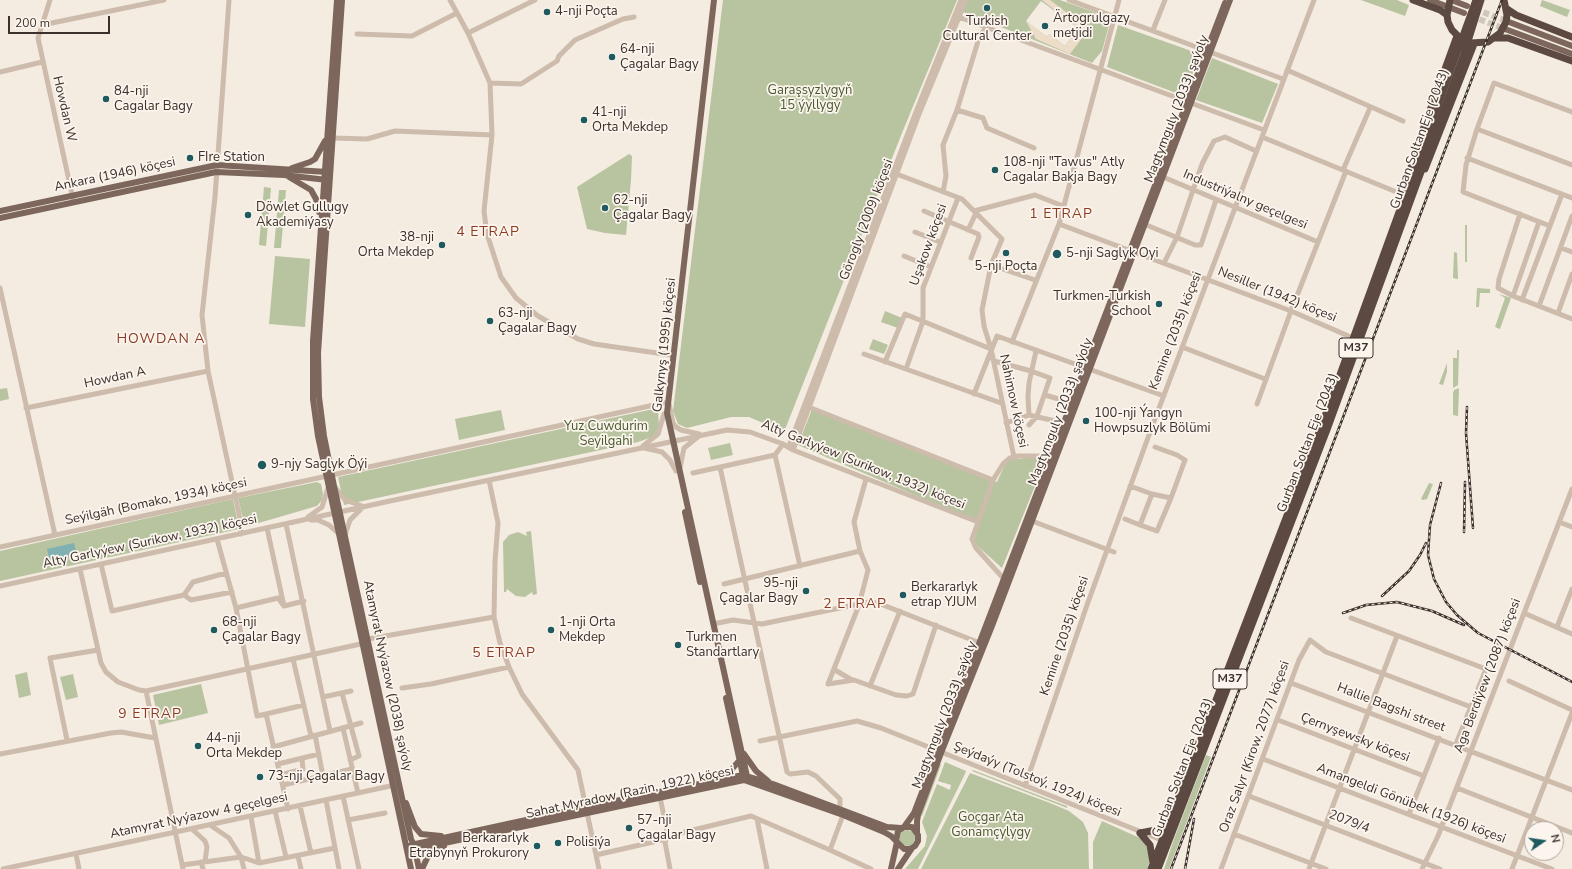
<!DOCTYPE html>
<meta charset="utf-8">
<style>
body{margin:0}
#map{position:relative;width:1572px;height:869px;overflow:hidden;background:#f4ebe1;font-family:"Nunito Sans",sans-serif}
canvas{display:block}
.north{position:absolute;left:1524px;top:821px;width:40px;height:40px;box-sizing:border-box;background:#fbf5ee;border:1px solid #aea6a0;border-radius:50%;rotate:77deg;font-size:11px;font-weight:700;line-height:16px;text-align:center;color:#3b302b}
.north::after{content:'';display:block;margin:auto;width:14px;height:18px;background:#1f5a5e;clip-path:polygon(50% 0,100% 100%,50% 72%,0 100%)}
.scale{position:absolute;left:8px;top:16px;width:102px;height:18px;box-sizing:border-box;border:2px solid #3b302b;border-top:0;padding-left:5px;font-size:12px;line-height:14px;white-space:nowrap;color:#3b302b;-webkit-text-stroke:3px #fbf5ee;paint-order:stroke}
</style>
<div id="map">
<canvas width="1572" height="869"></canvas>
<div class="north">N</div>
<div class="scale">200 m</div>
</div>
<script>
const ctx = document.querySelector('canvas').getContext('2d');
ctx.lineJoin = 'round';
function fill(path, color) { ctx.fillStyle = color; ctx.fill(path, 'evenodd'); }
const shape = rows => new Path2D(rows.map(r => 'M' + r).join(''));
function strokePath(path, color, width, dash) { ctx.strokeStyle = color; ctx.lineWidth = width; ctx.lineCap = dash ? 'butt' : 'round'; ctx.setLineDash(dash || []); ctx.stroke(path); }
function label(font, color, halo, rows, align = 'center') {
  ctx.font = font + ' "Nunito Sans",sans-serif'; ctx.lineWidth = 3.5; ctx.setLineDash([]); ctx.textBaseline = 'middle'; ctx.strokeStyle = halo; ctx.fillStyle = color; for (const [text, x, y, turn = 0] of rows) {
    ctx.save(); ctx.translate(x, y); ctx.rotate((+turn || 0) * Math.PI / 180); ctx.textAlign = isNaN(turn) ? turn : align; if (halo) ctx.strokeText(text, 0, 0); ctx.fillText(text, 0, 0); ctx.restore();
  }
}
const green = shape([
 [723,0,957,0,902,133,784,432,749,417,731,417,687,428,678,424,673,411],
 [968,0,1060,0,1111,18,1102,51,1092,63,963,12],
 [1041,1,1078,28,1065,46,1049,34,1047,37,1026,21],
 [1361,0,1397,0,1409,5,1405,16],
 [1542,0,1570,10,1567,17,1540,6],
 [1118,25,1200,54,1184,96,1107,67],
 [1212,58,1278,84,1262,123,1196,100],
 [629,154,632,156,631,180,626,235,605,233,587,229,577,187],
 [264,187,271,188,266,246,259,245],
 [279,190,286,190,281,248,274,248],
 [1465,225,1467,225,1467,262,1465,262],
 [1454,252,1457,253,1458,279,1453,278],
 [275,256,310,259,305,327,269,324],
 [1477,288,1490,289,1490,293,1480,293,1479,307,1476,307],
 [1499,294,1511,298,1500,329,1495,327,1505,298],
 [885,311,902,318,898,328,881,322],
 [873,339,888,345,884,354,869,349],
 [1457,350,1459,350,1458,385,1453,388,1453,358,1457,358],
 [1447,363,1447,372,1443,385,1439,384],
 [7,388,9,399,0,401,0,389],
 [1459,388,1458,416,1453,415,1453,393,1454,390],
 [658,408,659,428,655,436,638,442,344,505,338,477],
 [812,409,997,482,1007,460,1047,456,1002,568,974,543,978,522,798,445],
 [501,410,505,430,459,440,455,419],
 [730,443,733,455,711,460,708,448],
 [317,482,321,484,323,494,322,500,317,506,245,527,238,498],
 [1429,483,1433,484,1427,499,1423,500,1421,499],
 [233,499,239,529,0,581,0,551],
 [531,531,537,594,533,595,532,592,525,597,516,596,507,589,506,592,504,592,503,542,509,535,518,532,527,536,526,532],
 [27,672,31,695,19,698,15,675],
 [73,674,78,697,66,700,60,677],
 [201,684,208,713,159,725,153,695],
 [1206,755,1211,757,1169,869,1164,869,1174,839],
 [945,762,966,771,964,776,918,869,905,869,925,846,927,836,922,822,937,784,950,790,951,785,938,781],
 [940,764,941,765,922,816,921,815],
 [973,770,1051,800,1067,806,1067,808,972,771],
 [970,773,1050,803,1069,811,1083,822,1088,833,1089,869,921,869],
 [1102,821,1142,839,1148,849,1150,860,1147,869,1093,869,1093,842],
 '899 838a8 8 0 1 1 16 0a8 8 0 1 1-16 0Z'
]);
const plaza = shape([
 [1042,0,1050,0,1089,29,1070,54,1036,39,1026,21,1047,37,1049,34,1065,46,1078,28]
]);
const water = shape([
 [74,543,77,555,50,561,47,549]
]);
const majorTunnel = shape([
 [1475,9,1509,22],
 [1471,16,1505,29]
]);
const minor = shape([
 [50,0,38,38,73,199],
 [229,0,215,197,202,315,208,371,239,514,241,534],
 [450,0,468,33,490,83,492,135,484,211,487,234,501,277,516,298,538,316,578,339,594,344,671,355],
 [1069,0,1283,79],
 [956,16,1264,130],
 [42,25,164,0],
 [1153,30,1165,0],
 [468,33,535,0],
 [357,34,412,36,457,13],
 [1287,70,1403,121],
 [0,72,42,62],
 [490,83,521,84,557,61,559,56,575,40,623,19,634,17],
 [957,110,983,118,987,128,1034,148],
 [1477,129,1572,165],
 [1262,137,1394,191],
 [333,138,367,139,395,131,492,135],
 [1467,158,1572,198],
 [1343,170,1370,108],
 [894,173,962,199,1002,239,991,265,1035,280],
 [1163,177,1318,242],
 [943,192,946,176,943,145,957,110,979,38,986,27],
 [924,211,978,234,979,237,971,258],
 [974,211,1035,195,1063,206],
 [1520,214,1499,279,1498,288,1513,296,1572,319],
 [1059,224,1291,311,1353,338],
 [1144,224,1195,245,1201,245,1216,200],
 [1550,226,1463,192,1466,165,1477,129,1494,83,1572,112],
 [968,230,976,213],
 [915,232,940,242],
 [1561,248,1572,252],
 [904,256,931,267],
 [1164,263,1177,237,1202,164,1214,141,1225,137,1256,151],
 [991,265,982,310,984,326,991,349,1014,457],
 [0,288,55,535],
 [1513,296,1539,222],
 [1522,300,1562,194],
 [1539,306,1572,216],
 [1558,313,1572,274],
 [1012,342,1059,224,1119,0],
 [1182,347,1265,379],
 [1036,351,1029,383,1028,397,1029,415,1064,423],
 [864,354,1001,403],
 [994,361,1031,371,1050,378,1037,416,1029,425],
 [885,362,905,314,991,349],
 [906,369,923,321,923,288,958,198],
 [974,394,997,336,1164,396],
 [1045,395,1062,400],
 [669,404,673,423,676,427,681,430,699,434],
 [1257,404,1291,311,1346,171],
 [806,406,993,480],
 [26,408,208,371],
 [1006,423,1029,415],
 [643,446,658,434,664,414],
 [789,446,916,112,961,0],
 [644,448,662,452,670,460,676,471],
 [793,450,919,114,966,0],
 [775,455,800,566],
 [720,467,787,772,790,774,808,772,816,776,840,799,840,810],
 [680,468,684,448,699,436],
 [693,473,775,455,783,444],
 [489,480,498,523,495,561,494,617,500,643,509,667,522,694,578,770,599,869],
 [334,486,345,500,362,506],
 [1130,486,1152,494,1171,498,1185,460,1177,455,1155,447],
 [1152,494,1140,525,1157,531,1171,498],
 [308,517,322,507,328,488],
 [1125,519,1140,525],
 [311,520,318,520,329,525,339,534],
 [1032,521,1114,552],
 [1559,522,1572,527],
 [286,524,330,731],
 [267,528,284,606],
 [345,535,350,520,363,507],
 [217,539,236,608,257,716,266,714,288,809],
 [0,547,668,402],
 [101,564,112,611,184,595,193,582,226,573],
 [80,569,101,663,106,672,118,682,139,690,146,691,197,680,365,643],
 [1004,579,976,548,972,539,993,480,1003,464,1010,458,1018,456,1053,456],
 [724,584,860,551],
 [0,586,390,501,727,430,750,432,783,444,793,450,978,522],
 [184,595,191,600,232,592],
 [236,608,278,598,284,606,304,601],
 [1524,613,1572,634],
 [1351,618,1486,669,1456,744],
 [713,624,733,620,762,624,869,602,878,603,980,643],
 [1557,627,1572,589],
 [368,639,494,617],
 [293,659,311,736],
 [835,670,852,680],
 [1509,681,1572,710],
 [1291,683,1572,790],
 [828,684,859,605,868,570,860,551,854,522,866,479],
 [828,684,854,680,896,695,907,696,913,694,936,625],
 [870,686,900,611],
 [402,688,431,684,509,667],
 [146,691,183,869],
 [342,693,359,756,350,760],
 [323,697,351,691],
 [266,714,304,705],
 [1278,720,1424,776],
 [343,728,358,793],
 [315,735,323,776],
 [67,740,50,658,98,650],
 [760,741,857,721,881,728,1164,841],
 [273,747,361,723],
 [0,754,111,733,121,732,155,738],
 [1263,759,1552,869],
 [278,764,319,754],
 [280,775,303,769,302,759],
 [283,785,352,769],
 [1025,786,1087,605,1153,424,1314,0],
 [1457,788,1572,833],
 [343,796,359,869],
 [1249,796,1440,869],
 [660,797,668,836,665,842,670,869],
 [326,800,339,869],
 [300,806,311,853],
 [275,811,286,857],
 [1409,814,1439,738],
 [843,815,830,850,871,869],
 [251,817,259,863],
 [757,819,767,869],
 [348,820,385,813],
 [210,825,229,838,241,857,244,869],
 [192,829,205,841,207,847,205,861],
 [1234,834,1326,869],
 [668,836,751,816,830,850],
 [76,854,79,869],
 [596,855,666,839],
 [298,856,301,869],
 [201,862,203,869],
 [182,865,241,857,259,863,335,848],
 [3,869,395,785],
 [1221,869,1299,660,1310,640,1326,652,1471,707],
 [1309,869,1397,636],
 [1422,869,1438,836,1572,489],
 [1512,869,1572,713]
]);
const major = shape([
 [337,0,313,341,313,399,318,436,411,869],
 [342,0,318,353,319,397,324,436,334,486,411,839,414,845,419,869],
 [714,0,667,413,748,781],
 [1430,0,1464,13],
 [1451,0,1467,6],
 [1509,22,1572,46],
 [1505,29,1572,54],
 [292,168,310,162,315,159,325,141],
 [289,177,311,190,316,199,319,212],
 [0,211,217,165,327,172],
 [0,218,216,172,284,175,327,180],
 [685,512,700,582],
 [726,698,744,780],
 [744,754,756,771,768,781],
 [723,779,739,761],
 [406,803,415,827,421,834,441,836],
 [904,827,914,813,1225,3],
 [917,833,917,821,918,815,941,753,992,626,1230,0],
 [411,845,586,807,743,775,773,784,887,827,901,828],
 [411,850,744,780,843,815,884,832,891,836,904,849,910,849,915,846,918,841,918,835,912,827,904,827,898,831,896,841],
 [422,869,429,854,444,846],
 [891,869,897,842],
 [898,869,912,848]
]);
const highway = shape([
 [1413,0,1440,10,1447,15],
 [1450,0,1447,15,1448,22,1452,30,1460,38],
 [1507,9,1516,15,1572,37],
 [1495,38,1508,38,1572,61],
 [1471,43,1488,42,1500,33,1506,22,1507,15,1504,0],
 [1411,169,1412,160,1457,36],
 [1425,169,1474,44],
 [1140,833,1150,845,1153,863],
 [1140,833,1156,830,1168,821],
 [1151,869,1321,427,1476,0],
 [1158,869,1328,427,1464,54,1481,0]
]);
const rail = shape([
 [1467,407,1466,433,1473,528],
 [1441,483,1430,525,1428,555,1434,579,1446,602,1457,615,1478,633,1572,682],
 [1464,532,1465,482],
 [1382,596,1409,571,1420,555,1426,543],
 [1343,613,1366,605,1397,602,1432,611,1464,625],
 [1171,869,1502,0],
 [1185,869,1194,819]
]);
const markers = [
 [987,8,4,"#1f5a5e"],
 [547,12,4,"#1f5a5e"],
 [1045,26,4,"#1f5a5e"],
 [612,57,4,"#1f5a5e"],
 [106,99,4,"#1f5a5e"],
 [584,120,4,"#1f5a5e"],
 [190,158,4,"#1f5a5e"],
 [995,170,4,"#1f5a5e"],
 [605,208,4,"#1f5a5e"],
 [248,215,4,"#1f5a5e"],
 [442,245,4,"#1f5a5e"],
 [1006,253,4,"#1f5a5e"],
 [1057,254,5,"#1f5a5e"],
 [1159,304,4,"#1f5a5e"],
 [490,321,4,"#1f5a5e"],
 [1086,421,4,"#1f5a5e"],
 [262,465,5,"#1f5a5e"],
 [806,591,4,"#1f5a5e"],
 [903,595,4,"#1f5a5e"],
 [214,630,4,"#1f5a5e"],
 [551,630,4,"#1f5a5e"],
 [678,645,4,"#1f5a5e"],
 [198,746,4,"#1f5a5e"],
 [260,777,4,"#1f5a5e"],
 [629,828,4,"#1f5a5e"],
 [558,843,4,"#1f5a5e"],
 [537,846,4,"#1f5a5e"]
];
const shields = [
 [1356,348,34],
 [1230,679,34]
];
const shieldNames = [
 ["M37",1356,348],
 ["M37",1230,679]
];
const poiNames = [
 ["4-nji Poçta",555,12],
 ["Ärtogrulgazy",1053,19],
 ["metjidi",1053,34],
 ["Turkish",987,22,"center"],
 ["Cultural Center",987,37,"center"],
 ["64-nji",620,50],
 ["Çagalar Bagy",620,65],
 ["84-nji",114,92],
 ["Cagalar Bagy",114,107],
 ["41-nji",592,113],
 ["Orta Mekdep",592,128],
 ["FIre Station",198,158],
 ["108-nji \"Tawus\" Atly",1003,163],
 ["Cagalar Bakja Bagy",1003,178],
 ["62-nji",613,201],
 ["Çagalar Bagy",613,216],
 ["Döwlet Gullugy",256,208],
 ["Akademiýasy",256,223],
 ["38-nji",434,238,"right"],
 ["Orta Mekdep",434,253,"right"],
 ["5-nji Saglyk Oyi",1066,254],
 ["5-nji Poçta",1006,267,"center"],
 ["Turkmen-Turkish",1151,297,"right"],
 ["School",1151,312,"right"],
 ["63-nji",498,314],
 ["Çagalar Bagy",498,329],
 ["100-nji Ýangyn",1094,414],
 ["Howpsuzlyk Bölümi",1094,429],
 ["9-njy Saglyk Öýi",271,465],
 ["95-nji",798,584,"right"],
 ["Çagalar Bagy",798,599,"right"],
 ["Berkararlyk",911,588],
 ["etrap YJUM",911,603],
 ["68-nji",222,623],
 ["Çagalar Bagy",222,638],
 ["1-nji Orta",559,623],
 ["Mekdep",559,638],
 ["Turkmen",686,638],
 ["Standartlary",686,653],
 ["44-nji",206,739],
 ["Orta Mekdep",206,754],
 ["73-nji Çagalar Bagy",268,777],
 ["57-nji",637,821],
 ["Çagalar Bagy",637,836],
 ["Berkararlyk",529,839,"right"],
 ["Etrabynyň Prokurory",529,854,"right"],
 ["Polisiýa",566,843]
];
const parkNames = [
 ["Garaşsyzlygyň",810,91],
 ["15 ýyllygy",810,106],
 ["Yuz Cuwdurim",606,427],
 ["Seyilgahi",606,442],
 ["Goçgar Ata",991,818],
 ["Gonamçylygy",991,833]
];
const streetNames = [
 ["Howdan W",64,109,77],
 ["Magtymguly (2033) şaýoly",1177,109,-69],
 ["Gurban Soltan Eje (2043)",1420,139,-70],
 ["Ankara (1946) köçesi",115,175,-12],
 ["Industriýalny geçelgesi",1245,200,23],
 ["Görogly (2009) köçesi",867,220,-69],
 ["Uşakow köçesi",929,245,-70],
 ["Nesiller (1942) köçesi",1277,295,22],
 ["Kemine (2035) köçesi",1176,331,-69],
 ["Galkynyş (1995) köçesi",665,345,-84],
 ["Howdan A",115,378,-12],
 ["Nahimow köçesi",1013,401,78],
 ["Magtymguly (2033) şaýoly",1061,412,-69],
 ["Gurban Soltan Eje (2043)",1308,443,-69],
 ["Alty Garlyýew (Surikow, 1932) köçesi",863,465,22],
 ["Seýilgäh (Bomako, 1934) köçesi",156,502,-12],
 ["Alty Garlyýew (Surikow, 1932) köçesi",150,542,-12],
 ["Kemine (2035) köçesi",1065,636,-71],
 ["Atamyrat Nyýazow (2038) şaýoly",387,676,78],
 ["Aga Berdiýew (2087) köçesi",1488,676,-69],
 ["Hallie Bagshi street",1391,708,21],
 ["Magtymguly (2033) şaýoly",945,715,-69],
 ["Çernyşewsky köçesi",1355,738,21],
 ["Oraz Salyr (Kirow, 2077) köçesi",1255,747,-70],
 ["Gurban Soltan Eje (2043)",1183,768,-69],
 ["Şeýdaýy (Tolstoý, 1924) köçesi",1037,780,22],
 ["Sahat Myradow (Razin, 1922) köçesi",630,793,-12],
 ["Amangeldi Gönübek (1926) köçesi",1411,804,21],
 ["Atamyrat Nyýazow 4 geçelgesi",199,816,-12],
 ["2079/4",1349,822,21]
];
const neighbourhoodNames = [
 ["1 ETRAP",1061,215],
 ["4 ETRAP",488,233],
 ["HOWDAN A",161,340],
 ["2 ETRAP",855,605],
 ["5 ETRAP",504,654],
 ["9 ETRAP",150,715]
];
fill(green, '#b8c4a0');
fill(plaza, '#ecdcc8');
fill(water, '#7fb0b2');
strokePath(majorTunnel, '#cfc6bd', 6, [6, 3]);
strokePath(minor, '#cdbbac', 5);
strokePath(major, '#7d675c', 6);
strokePath(highway, '#5c4a42', 7);
strokePath(rail, '#3b302b', 2.5);
strokePath(rail, '#fbf5ee', 1, [3]);
for (const [x, y, r, color] of markers) { const dot = new Path2D(); dot.arc(x, y, r, 0, 2 * Math.PI); ctx.fillStyle = color; ctx.fill(dot); strokePath(dot, '#fbf5ee', 1.5); }
for (const [x, y, w] of shields) { const box = new Path2D(); box.roundRect(x - w / 2, y - 10, w, 20, 3); ctx.fillStyle = '#fbf5ee'; ctx.fill(box); strokePath(box, '#3b302b', 1); }
label('bold 12px', '#3b302b', null, shieldNames);
label('13px', '#3b302b', '#fbf5ee', poiNames, 'left');
label('13px', '#4a5a2e', '#fbf5ee', parkNames);
label('13px', '#3b302b', '#fbf5ee', streetNames);
ctx.letterSpacing = '1px';
label('14px', '#8c3b22', '#fbf5ee', neighbourhoodNames);
ctx.letterSpacing = '0px';
</script>
